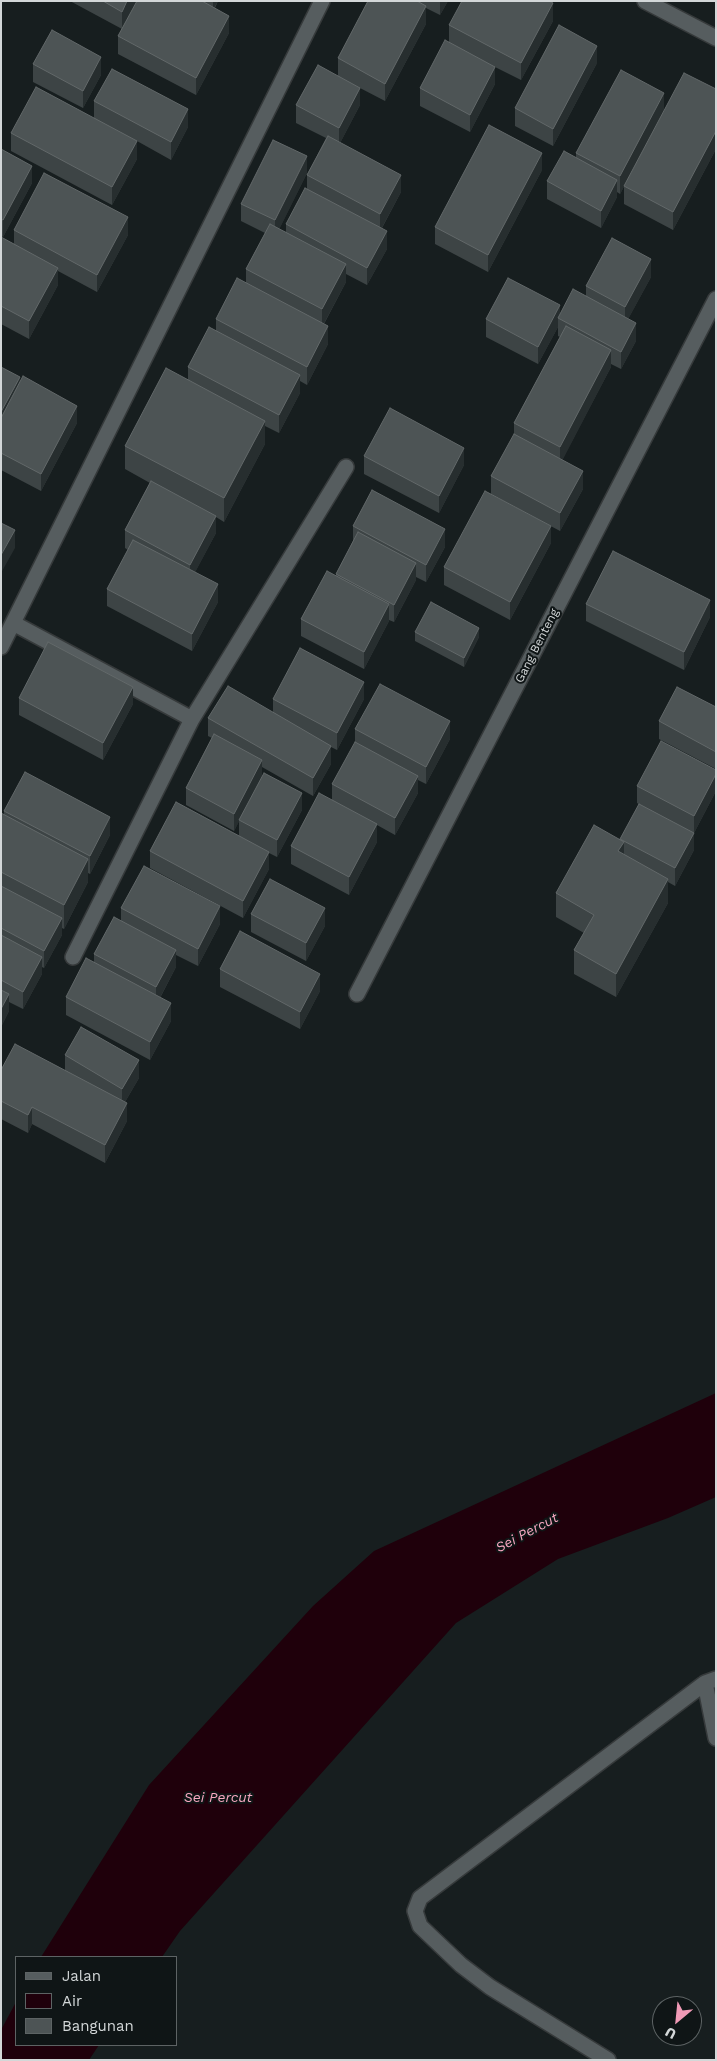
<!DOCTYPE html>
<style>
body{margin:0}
#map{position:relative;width:717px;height:2061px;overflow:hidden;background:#171e1f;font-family:"Work Sans",sans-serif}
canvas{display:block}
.frame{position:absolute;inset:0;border:2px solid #d3d7d8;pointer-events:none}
.legend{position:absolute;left:15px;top:1956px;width:162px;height:90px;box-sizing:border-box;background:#0f1516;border:1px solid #5d6364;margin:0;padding:6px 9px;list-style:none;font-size:15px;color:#d3d7d8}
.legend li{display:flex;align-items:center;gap:10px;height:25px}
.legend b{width:25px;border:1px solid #5d6364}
.north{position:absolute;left:652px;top:1996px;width:50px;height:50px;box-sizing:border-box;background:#0f1516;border:1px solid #5d6364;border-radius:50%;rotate:208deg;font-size:14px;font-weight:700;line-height:20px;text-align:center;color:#d3d7d8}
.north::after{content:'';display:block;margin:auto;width:18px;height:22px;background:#f09ab6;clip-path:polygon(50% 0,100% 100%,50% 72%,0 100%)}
</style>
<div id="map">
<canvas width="717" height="2061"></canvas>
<div class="frame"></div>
<ul class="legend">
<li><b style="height:6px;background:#565d5f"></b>Jalan</li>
<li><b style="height:14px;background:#1f000b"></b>Air</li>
<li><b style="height:14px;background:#4d5455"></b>Bangunan</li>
</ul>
<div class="north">U</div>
</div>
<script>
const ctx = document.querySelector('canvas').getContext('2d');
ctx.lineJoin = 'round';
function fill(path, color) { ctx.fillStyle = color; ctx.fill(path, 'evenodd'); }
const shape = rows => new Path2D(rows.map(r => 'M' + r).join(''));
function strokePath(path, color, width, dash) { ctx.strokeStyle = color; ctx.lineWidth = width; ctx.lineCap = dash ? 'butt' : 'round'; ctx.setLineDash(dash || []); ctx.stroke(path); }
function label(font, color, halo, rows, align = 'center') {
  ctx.font = font + ' "Work Sans",sans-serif'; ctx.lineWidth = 4; ctx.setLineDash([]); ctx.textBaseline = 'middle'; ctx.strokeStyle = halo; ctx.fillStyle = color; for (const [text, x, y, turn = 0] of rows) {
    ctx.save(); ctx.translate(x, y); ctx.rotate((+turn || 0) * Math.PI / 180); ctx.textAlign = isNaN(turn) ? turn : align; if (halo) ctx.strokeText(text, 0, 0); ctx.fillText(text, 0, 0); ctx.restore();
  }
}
const water = shape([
 [716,1393,716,1497,668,1518,558,1559,456,1623,180,1931,162,1957,41,1957,149,1785,313,1606,374,1551],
 [16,2002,16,2045,99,2045,89,2060,1,2060,1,2030]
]);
const street = shape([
 [645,1,716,38],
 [13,623,192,719,73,957],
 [1,647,322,1],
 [192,719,346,467],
 [357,994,716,299],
 [716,1679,705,1683,716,1738],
 [608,2060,490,1987,461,1965,420,1926,415,1911,420,1898,705,1683]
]);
const wall = shape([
 [70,1,218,1,215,8,229,33,196,95,118,54,118,36,122,29],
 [368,1,448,1,440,15,426,8,426,24,385,101,360,88,360,105,340,143,401,192,382,228,387,249,367,285,346,274,346,282,324,324,328,344,307,385,300,381,300,393,279,433,265,426,265,444,224,522,216,517,216,533,195,572,218,602,192,651,107,606,107,589,128,550,125,548,125,530,150,483,125,469,125,446,188,380,188,367,216,330,216,319,246,283,246,269,265,233,241,221,241,204,307,173,279,229,286,232,286,224,307,189,307,175,326,138,296,123,296,105,338,76,338,58],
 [553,21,521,80,495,67,495,84,470,132,420,106,420,88,449,42,449,25],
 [597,63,553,146,515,126,515,108],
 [33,64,101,75,83,108,33,82],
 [716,89,716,149,673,230,624,204,624,186],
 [94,101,188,127,171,160,137,141,137,159,112,205,11,151,11,133,94,118],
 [664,111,620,194,617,192,617,197,601,228,547,199,547,181,576,158,576,153],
 [1,149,32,183,3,237,1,236],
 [542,170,488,272,435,244,435,227],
 [14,230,128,235,97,292,58,271,58,285,29,339,1,324,1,237,14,244],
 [651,277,628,319,636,341,621,369,611,364,611,367,562,460,583,489,560,531,491,494,491,476,514,435,514,423,560,337,558,336,558,327,538,364,486,337,486,319,560,314,586,296,586,286],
 [1,367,20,383,77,423,41,491,1,470],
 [364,456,464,465,439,513,364,474],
 [353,526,445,547,426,582,416,577,416,580,394,622,389,620,389,621,364,669,301,636,301,619,336,575,336,574,353,541],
 [551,543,510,620,444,585,444,567],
 [586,604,710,617,684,670,586,621],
 [415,632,479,637,464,667,415,641],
 [19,698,133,704,103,760,19,715],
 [273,699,364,699,337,750,331,747,331,764,313,796,262,767,262,776,302,810,277,857,269,853,269,869,243,918,150,868,150,851,239,836,239,821,234,831,186,805,186,788,212,738,208,736,208,718,273,712],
 [716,707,716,769,659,739,659,721],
 [355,729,450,739,426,784,418,780,418,793,395,835,377,825,377,842,349,895,291,864,291,846,332,801,332,784,355,743],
 [716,770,716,791,694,833,694,850,675,886,668,882,668,903,616,997,574,974,574,950,584,933,556,917,556,893,620,840,639,804,637,803,637,786],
 [4,811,110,835,90,874,88,873,88,882,64,929,62,928,62,935,44,968,42,967,42,974,23,1009,9,1002,9,1011,1,1027,1,813,4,814],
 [121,908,220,924,198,966,176,955,176,967,160,998,171,1021,150,1060,66,1015,66,997,94,962,94,954,121,921],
 [251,914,325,926,306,961,251,932],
 [220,969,320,991,300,1029,220,987],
 [65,1055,139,1078,125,1102,127,1121,105,1163,32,1124,28,1133,1,1119,1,1070,65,1070]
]);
const shadedWall = shape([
 [127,1,137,1,122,29,122,12],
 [213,1,218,1,213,10],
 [440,1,448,1,440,15],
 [553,3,553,21,521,80,521,63],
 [426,6,426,24,385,101,385,84],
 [229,16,229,33,196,95,196,78],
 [597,46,597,63,553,146,553,129],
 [101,57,101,75,83,108,83,91],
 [495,67,495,84,470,132,470,115],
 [360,88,360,105,339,145,339,128],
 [664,93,664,111,620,194,620,176],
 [188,109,188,127,171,160,171,142],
 [716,131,716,149,673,230,673,212],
 [137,141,137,159,112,205,112,187],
 [542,153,542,170,488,272,488,255],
 [307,156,307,173,275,238,275,220],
 [32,166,32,183,3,237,3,220],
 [401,175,401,192,380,231,380,214],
 [617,180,617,197,601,228,601,211],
 [128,217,128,235,97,292,97,275],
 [387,231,387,249,367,285,367,268],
 [651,259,651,277,625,325,625,307],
 [346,264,346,282,322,327,322,309],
 [58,268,58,285,29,339,29,321],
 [560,305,560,319,558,318,558,327,538,364,538,347],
 [636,323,636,341,621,369,621,352],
 [328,326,328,344,307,385,307,367],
 [611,350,611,367,560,465,560,447],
 [300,375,300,393,279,433,279,415],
 [20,377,20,395,1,430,1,412],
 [77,406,77,423,41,491,41,474],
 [265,421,265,444,224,522,224,498],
 [464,448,464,465,439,513,439,496],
 [583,471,583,489,560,531,560,513],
 [216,516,216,533,190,582,190,565],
 [551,526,551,543,510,620,510,602],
 [445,529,445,547,426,582,426,565],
 [15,530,15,548,1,573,1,555],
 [416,563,416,580,394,622,394,605],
 [218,584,218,602,192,651,192,634],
 [710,600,710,617,684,670,684,652],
 [389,604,389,621,364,669,364,652],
 [479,628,479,637,464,667,464,658],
 [364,682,364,699,337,750,337,733],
 [133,687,133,704,103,760,103,743],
 [450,721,450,739,426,784,426,767],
 [331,746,331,764,313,796,313,778],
 [262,760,262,778,234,831,234,814],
 [716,774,716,791,694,833,694,816],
 [418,776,418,793,395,835,395,818],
 [302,793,302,810,277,857,277,840],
 [110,817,110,835,90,874,90,856],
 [377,824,377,842,349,895,349,877],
 [694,833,694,850,675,886,675,868],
 [624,842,624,865,618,851],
 [269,852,269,869,243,918,243,901],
 [88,859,88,882,64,929,64,905],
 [668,879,668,903,616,997,616,974],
 [220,906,220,924,198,966,198,949],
 [325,908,325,926,306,961,306,943],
 [62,918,62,935,44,968,44,951],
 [176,950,176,967,156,1005,156,987],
 [42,957,42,974,23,1009,23,992],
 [320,974,320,991,300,1029,300,1012],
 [9,994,9,1011,1,1027,1,1009],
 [171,1003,171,1021,150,1060,150,1042],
 [139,1060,139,1078,122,1107,122,1089],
 [127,1103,127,1121,105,1163,105,1145],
 [32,1107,32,1124,28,1133,28,1115]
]);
const building = shape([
 [103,1,127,1,122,12,103,1],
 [137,1,202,1,229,16,196,78,118,36,137,1],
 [368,1,417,1,426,6,385,84,338,58,368,1],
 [462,1,549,1,553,3,521,63,449,25,462,1],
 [559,25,597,46,553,129,515,108,559,25],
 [52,30,101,57,83,91,33,64,52,30],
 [445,40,495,67,470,115,420,88,445,40],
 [318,65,360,88,339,128,296,105,318,65],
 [112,69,188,109,171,142,94,101,112,69],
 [621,70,664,93,620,176,576,153,621,70],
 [684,73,716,89,716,131,673,212,624,186,684,73],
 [36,87,137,141,112,187,11,133,36,87],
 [489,125,542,153,488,255,435,227,489,125],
 [328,136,401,175,380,214,307,175,328,136],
 [273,140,307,156,275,220,241,204,273,140],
 [1,149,32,166,3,220,1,219,1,149],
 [564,151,617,180,601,211,547,181,564,151],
 [44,173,128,217,97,275,14,230,44,173],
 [305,188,387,231,367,268,286,224,305,188],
 [270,224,346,264,322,309,246,269,270,224],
 [1,237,58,268,29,321,1,306,1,237],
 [612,238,651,259,625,307,586,286,612,238],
 [237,278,328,326,307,367,216,319,237,278],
 [508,278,560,305,538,347,486,319,508,278],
 [573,289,636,323,621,352,558,318,573,289],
 [566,326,611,350,560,447,514,423,566,326],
 [209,327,300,375,279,415,188,367,209,327],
 [1,367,20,377,1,412,1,367],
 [166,368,265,421,224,498,125,446,166,368],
 [23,376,77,406,41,474,1,453,1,418,23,376],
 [390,408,464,448,439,496,364,456,390,408],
 [514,434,583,471,560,513,491,476,514,434],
 [151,481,216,516,190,565,125,530,151,481],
 [372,490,445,529,426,565,353,526,372,490],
 [485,491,551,526,510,602,444,567,485,491],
 [1,523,15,530,1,555,1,523],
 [358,532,416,563,394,605,336,574,358,532],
 [133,540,218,584,192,634,107,589,133,540],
 [613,551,710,600,684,652,586,604,613,551],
 [327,571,389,604,364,652,301,619,327,571],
 [431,602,479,628,464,658,415,632,431,602],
 [48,642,133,687,103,743,19,698,48,642],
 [300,648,364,682,337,733,273,699,300,648],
 [380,684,450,721,426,767,355,729,380,684],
 [228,686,331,746,313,778,208,718,228,686],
 [677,687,716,707,716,752,659,721,677,687],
 [214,734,262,760,234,814,186,788,214,734],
 [661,741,716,770,716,774,694,816,637,786,661,741],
 [355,742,418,776,395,818,332,784,355,742],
 [25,772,110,817,90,856,4,811,25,772],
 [264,773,302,793,277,840,239,820,264,773],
 [319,793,377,824,349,877,291,846,319,793],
 [176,802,269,852,243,901,150,851,176,802],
 [639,804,694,833,675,868,620,839,639,804],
 [1,813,88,859,64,905,1,872,1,813],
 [594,825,624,842,618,851,668,879,616,974,574,950,594,915,556,893,594,825],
 [144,866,220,906,198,949,121,908,144,866],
 [270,879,325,908,306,943,251,914,270,879],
 [1,886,62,918,44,951,1,928,1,886],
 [114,917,176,950,156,987,94,954,114,917],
 [240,931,320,974,300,1012,220,969,240,931],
 [1,935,42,957,23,992,1,980,1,935],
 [86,958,171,1003,150,1042,66,997,86,958],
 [1,990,9,994,1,1009,1,990],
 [81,1027,139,1060,122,1089,65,1055,81,1027],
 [15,1044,127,1103,105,1145,32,1107,28,1115,1,1101,1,1070,15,1044]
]);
const streetNames = [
 ["Gang Benteng",537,646,-63]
];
const waterNames = [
 ["Sei Percut",527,1533,-28],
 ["Sei Percut",218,1798]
];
fill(water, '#1f000b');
strokePath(street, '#363a3b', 18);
strokePath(street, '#565d5f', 15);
fill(wall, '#3d4445');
fill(shadedWall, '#272e2f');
fill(building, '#4d5455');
strokePath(building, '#626869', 1);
label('12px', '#d3d7d8', '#0f1516', streetNames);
label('italic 14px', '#f6a7c0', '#0f1516', waterNames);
</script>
